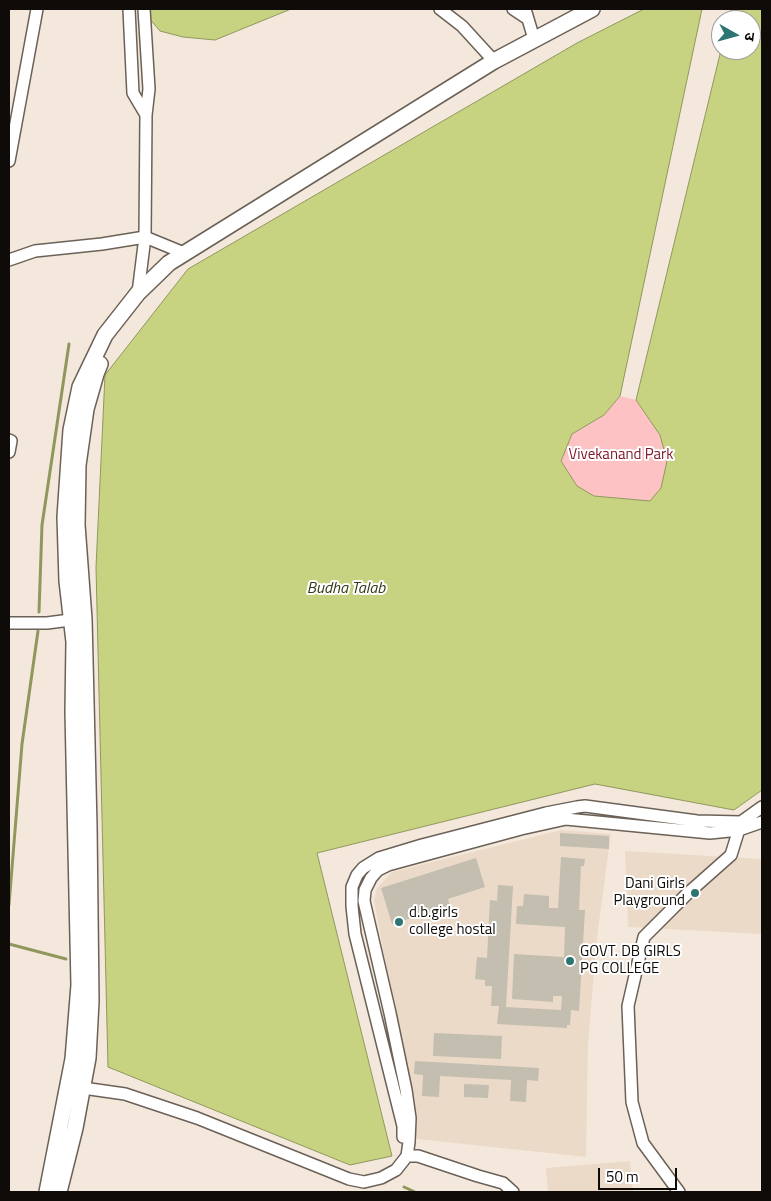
<!DOCTYPE html>
<meta charset="utf-8">
<style>
body{margin:0}
#map{position:relative;width:771px;height:1201px;overflow:hidden;background:#f4e8dc;font-family:"Titillium Web","Noto Sans Devanagari",sans-serif}
canvas{display:block}
.frame{position:absolute;inset:0;border:10px solid #0f0b08;pointer-events:none}
.north{position:absolute;left:711px;top:10px;width:50px;height:50px;box-sizing:border-box;background:#fff;border:1px solid #9f9d9c;border-radius:50%;rotate:97deg;font-size:14px;font-weight:700;line-height:20px;text-align:center;color:#0f0b08}
.north::after{content:'';display:block;margin:auto;width:18px;height:22px;background:#2c7571;clip-path:polygon(50% 0,100% 100%,50% 72%,0 100%)}
.scale{position:absolute;left:598px;top:1168px;width:79px;height:22px;box-sizing:border-box;border:2px solid #0f0b08;border-top:0;padding-left:6px;font-size:15px;line-height:18px;white-space:nowrap;color:#0f0b08;-webkit-text-stroke:4px #fff;paint-order:stroke}
</style>
<div id="map">
<canvas width="771" height="1201"></canvas>
<div class="frame"></div>
<div class="north">उ</div>
<div class="scale">50 m</div>
</div>
<script>
const ctx = document.querySelector('canvas').getContext('2d');
ctx.lineJoin = 'round';
function fill(path, color) { ctx.fillStyle = color; ctx.fill(path, 'evenodd'); }
const shape = rows => new Path2D(rows.map(r => 'M' + r).join(''));
function strokePath(path, color, width, dash) { ctx.strokeStyle = color; ctx.lineWidth = width; ctx.lineCap = dash ? 'butt' : 'round'; ctx.setLineDash(dash || []); ctx.stroke(path); }
function label(font, color, halo, rows, align = 'center') {
  ctx.font = font + ' "Titillium Web",sans-serif'; ctx.lineWidth = 4; ctx.setLineDash([]); ctx.textBaseline = 'middle'; ctx.strokeStyle = halo; ctx.fillStyle = color; for (const [text, x, y, turn = 0] of rows) {
    ctx.save(); ctx.translate(x, y); ctx.rotate((+turn || 0) * Math.PI / 180); ctx.textAlign = isNaN(turn) ? turn : align; if (halo) ctx.strokeText(text, 0, 0); ctx.fillText(text, 0, 0); ctx.restore();
  }
}
const built = shape([
 [561,830,611,834,597,937,588,1044,586,1157,417,1139,374,900,377,888,392,872],
 [625,851,762,859,762,934,628,927],
 [630,1161,633,1192,548,1192,546,1168]
]);
const green = shape([
 [620,396,636,400,660,435,667,461,661,488,650,501,594,496,577,486,561,461,572,434,604,415]
]);
const water = shape([
 [148,9,291,9,215,40,183,37,160,31,148,17,148,9],
 [644,9,702,9,620,396,604,415,572,434,561,461,577,486,594,496,650,501,661,488,667,461,660,435,636,400,721,50,751,50,751,20,729,20,731,9,762,9,762,790,734,810,595,784,317,853,392,1156,350,1165,108,1067,96,567,105,375,188,269,577,43,644,9]
]);
const stream = shape([
 [39,612,42,525,69,344],
 [9,905,22,744,38,631],
 [9,944,66,959],
 [404,1187,415,1192]
]);
const building = shape([
 [560,833,609,836,609,849,560,846],
 [561,857,585,859,584,866,581,866,579,910,585,910,579,1011,571,1010,570,1025,567,1025,567,1028,497,1024,499,1006,491,1006,492,986,485,986,485,980,475,979,477,957,487,958,490,900,497,901,498,885,513,886,506,1007,561,1010,562,996,553,996,553,1002,512,999,514,954,564,957,565,927,516,924,517,906,523,906,524,894,549,896,549,908,558,908],
 [476,858,485,887,448,899,450,906,392,924,381,888],
 [434,1033,502,1036,501,1059,433,1056],
 [415,1061,539,1068,538,1081,527,1080,526,1102,510,1101,511,1080,440,1076,439,1097,422,1096,423,1075,414,1074],
 [464,1084,489,1085,488,1098,464,1097]
]);
const street = shape([
 [129,9,133,93,146,115],
 [440,9,462,26,494,61],
 [513,9,528,19],
 [525,9,534,39],
 [9,161,37,9],
 [9,260,35,251,102,244,145,237,184,253],
 [138,293,145,237,146,115,149,89,144,9],
 [9,440,11,441,9,452],
 [9,623,47,623,78,619],
 [76,1087,125,1094,197,1118,349,1179,364,1182,381,1178,396,1170,407,1156,409,1142,410,1118,406,1090,390,1013,364,901,365,890,371,878,378,870,388,865,432,853,521,829,566,819,710,833,739,830,762,822],
 [403,1137,403,1126,355,934,352,906,352,887,357,875,363,868,379,858,422,845,546,813,577,807,585,806,697,821,741,822,762,807],
 [407,1156,418,1156,478,1176,503,1183,513,1192],
 [679,1192,643,1143,632,1102,628,1006,644,937,687,894,731,855,740,826]
]);
const secondary = shape([
 [47,1192,73,1059,79,985,73,712,74,642,67,581,65,517,71,430,80,387,105,335,138,293,169,263,494,61,592,9],
 [59,1192,75,1128,88,1058,91,1001,89,826,84,619,77,525,78,465,86,409,96,374,100,364]
]);
const markers = [
 [695,893,5,"#2c7571"],
 [399,922,5,"#2c7571"],
 [570,961,5,"#2c7571"]
];
const parkNames = [
 ["Vivekanand Park",621,455]
];
const poiNames = [
 ["Dani Girls",685,884,"right"],
 ["Playground",685,901,"right"],
 ["d.b.girls",409,913],
 ["college hostal",409,930],
 ["GOVT. DB GIRLS",580,952],
 ["PG COLLEGE",580,969]
];
const waterNames = [
 ["Budha Talab",346,589]
];
fill(built, '#ecdac9');
fill(green, '#fdc3c4');
fill(water, '#c7d381');
strokePath(water, '#90975d', 1);
strokePath(stream, '#90975d', 3);
fill(building, '#c3beb0');
strokePath(street, '#6b6157', 14);
strokePath(secondary, '#6b6157', 18);
strokePath(street, '#fff', 11);
strokePath(secondary, '#fff', 15);
for (const [x, y, r, color] of markers) { const dot = new Path2D(); dot.arc(x, y, r, 0, 2 * Math.PI); ctx.fillStyle = color; ctx.fill(dot); strokePath(dot, '#fff', 2); }
label('15px', '#7d1629', '#fff', parkNames);
label('15px', '#0f0b08', '#fff', poiNames, 'left');
label('italic 16px', '#343916', '#fff', waterNames);
</script>
